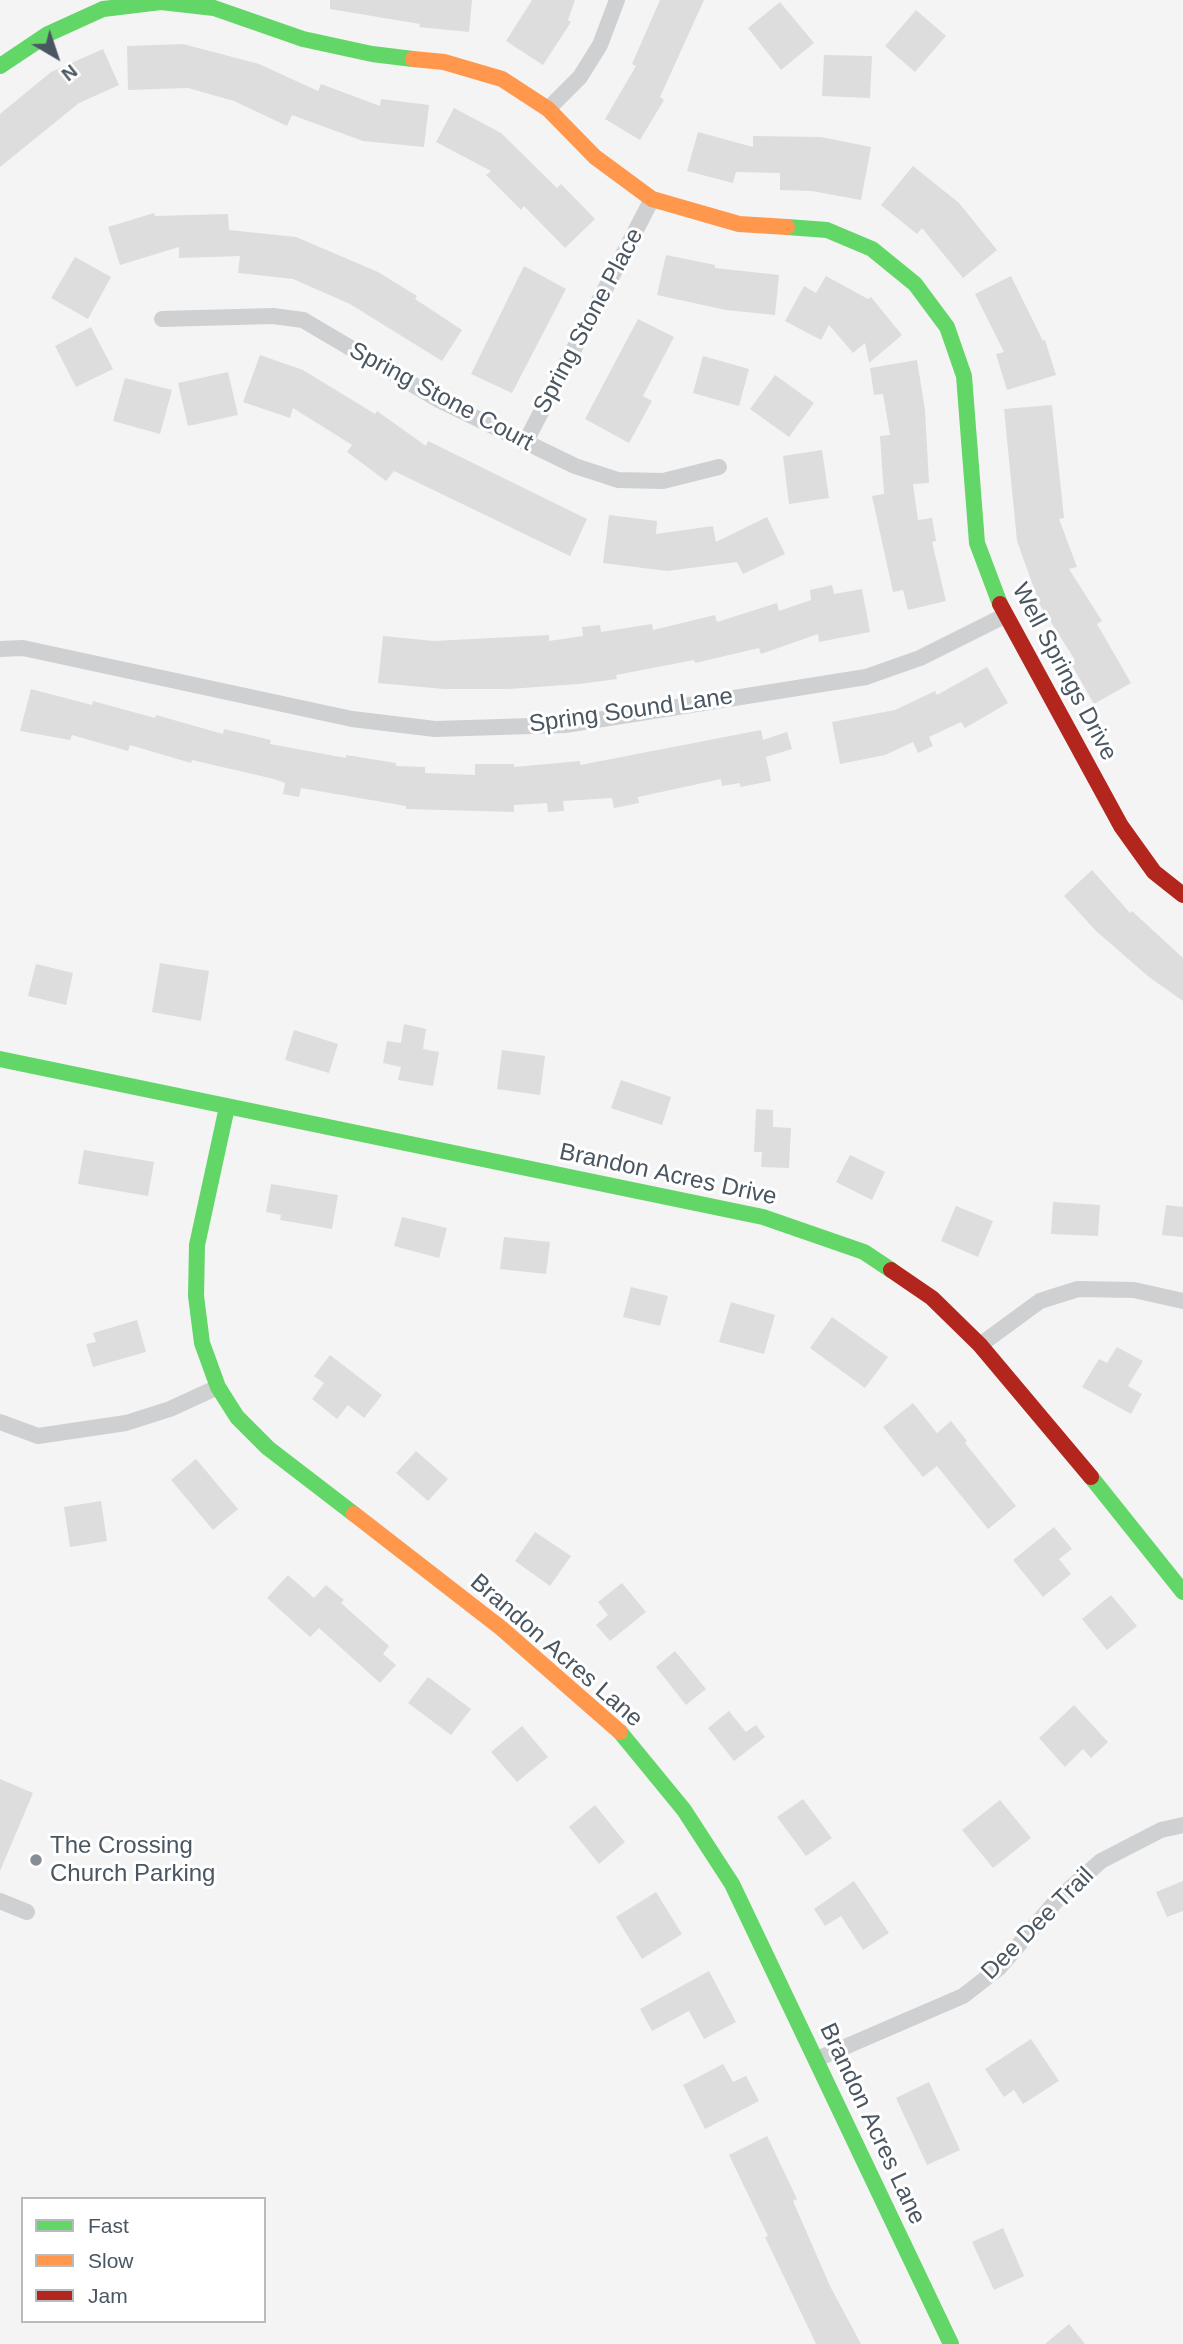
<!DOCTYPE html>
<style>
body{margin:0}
#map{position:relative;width:1183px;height:2344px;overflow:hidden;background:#f4f4f4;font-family:Arial,sans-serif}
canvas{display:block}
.legend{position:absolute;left:21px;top:2197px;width:245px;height:126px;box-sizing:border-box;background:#fff;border:2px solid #b7bbc0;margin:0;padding:9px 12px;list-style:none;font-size:21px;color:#4a5661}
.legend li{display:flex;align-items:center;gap:14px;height:35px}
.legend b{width:35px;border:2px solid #b7bbc0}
.north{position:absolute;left:21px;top:21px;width:70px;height:70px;-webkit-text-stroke:5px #fff;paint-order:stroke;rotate:141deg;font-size:19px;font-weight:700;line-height:28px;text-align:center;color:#4a5661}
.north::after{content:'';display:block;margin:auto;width:24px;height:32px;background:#4a5661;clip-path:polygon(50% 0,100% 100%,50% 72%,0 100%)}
</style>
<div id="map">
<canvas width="1183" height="2344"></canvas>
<ul class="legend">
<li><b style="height:9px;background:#63d668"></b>Fast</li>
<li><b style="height:9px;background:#ff974d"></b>Slow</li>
<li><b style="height:9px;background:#b3261e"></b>Jam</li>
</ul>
<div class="north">N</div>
</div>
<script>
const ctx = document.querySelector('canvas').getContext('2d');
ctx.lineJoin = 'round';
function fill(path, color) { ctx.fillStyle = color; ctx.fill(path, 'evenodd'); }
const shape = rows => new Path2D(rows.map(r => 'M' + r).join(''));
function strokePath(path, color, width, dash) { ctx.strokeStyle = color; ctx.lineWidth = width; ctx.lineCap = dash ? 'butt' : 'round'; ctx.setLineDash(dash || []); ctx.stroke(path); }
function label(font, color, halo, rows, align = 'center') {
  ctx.font = font + ' Arial,sans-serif'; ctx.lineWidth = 6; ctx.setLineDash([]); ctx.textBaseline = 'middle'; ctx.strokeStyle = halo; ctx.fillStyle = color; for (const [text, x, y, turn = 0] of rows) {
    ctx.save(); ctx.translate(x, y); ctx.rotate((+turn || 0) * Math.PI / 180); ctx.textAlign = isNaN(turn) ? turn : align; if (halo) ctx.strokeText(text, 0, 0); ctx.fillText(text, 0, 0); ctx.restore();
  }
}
const building = shape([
 [330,0,472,0,469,32,419,27,420,24,330,9],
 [532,0,575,0,568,20,571,22,543,65,506,41],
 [660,0,704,0,660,97,664,100,640,140,605,119,636,66,632,64],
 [780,2,814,43,781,70,748,28],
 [916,10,946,36,915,72,885,46],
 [183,44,259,64,318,91,321,84,380,106,381,99,429,105,424,147,363,141,292,115,287,126,234,101,188,88,128,90,127,46],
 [103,49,119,85,79,103,0,167,0,114,51,72],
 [824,55,872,56,870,98,822,96],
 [454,108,501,133,557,188,561,184,595,219,565,248,524,206,521,210,486,175,491,171,436,142],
 [698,132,753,147,753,136,821,137,871,147,861,200,812,191,780,190,780,173,736,172,733,183,687,171],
 [913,166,959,203,997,250,963,278,922,228,917,234,881,205],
 [154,213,155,216,228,214,229,230,296,237,378,272,417,296,415,299,462,330,442,361,350,304,293,279,238,273,240,256,179,258,179,247,120,265,108,227],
 [666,255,715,265,715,268,779,275,775,315,726,310,657,295],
 [75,257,111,277,88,319,51,298],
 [524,266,566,289,512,393,471,374],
 [826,276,868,299,871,297,902,335,869,363,865,343,853,353,829,325,821,340,785,321,804,286,816,293],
 [1011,276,1043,341,1045,340,1056,375,1007,390,996,354,1004,352,975,294],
 [638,319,674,337,643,396,652,401,629,443,585,419],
 [91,327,113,369,76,387,55,346],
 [260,355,303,370,375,414,377,411,426,446,428,441,587,519,570,556,394,471,386,481,347,452,352,445,293,408,290,418,243,402],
 [703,356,749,369,739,406,693,393],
 [917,360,925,410,929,483,913,484,918,520,932,518,936,541,932,542,946,601,908,610,903,590,893,592,872,496,884,494,880,436,890,435,883,394,874,395,870,368],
 [228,372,238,415,188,426,178,383],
 [775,375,814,403,789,437,750,409],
 [125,378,172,390,160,434,113,421],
 [1052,405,1064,518,1059,519,1077,567,1069,569,1102,621,1097,624,1131,683,1094,704,1070,662,1075,660,1040,605,1017,541,1004,409],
 [822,450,829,498,789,504,783,456],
 [609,515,657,521,656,534,713,526,716,542,767,517,785,554,743,574,737,562,667,571,603,563],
 [832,585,834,594,862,589,870,632,819,642,818,634,761,654,759,648,695,663,694,660,616,675,617,679,579,684,509,689,444,689,378,683,383,636,434,641,549,635,549,641,583,636,582,627,600,625,601,632,652,624,653,630,715,615,717,622,777,603,779,611,811,600,810,590],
 [987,667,1008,703,965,728,961,722,929,737,933,746,918,753,913,742,885,755,840,764,832,722,895,710,935,691,937,695],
 [31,689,92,705,93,701,155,718,156,715,223,734,224,729,271,740,270,744,346,758,346,755,396,763,396,766,425,767,425,773,475,775,475,764,514,764,514,767,580,761,580,765,761,730,763,740,787,732,792,749,766,757,771,781,740,787,740,783,722,786,721,779,638,797,639,803,614,808,612,798,563,801,564,811,548,812,547,803,514,805,514,812,406,809,406,806,301,788,299,797,283,794,285,783,274,779,192,760,191,763,130,745,128,751,72,735,70,740,20,731],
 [1092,870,1130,913,1132,911,1183,958,1183,1001,1149,977,1096,931,1064,896],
 [160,963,209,971,201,1021,152,1012],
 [36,964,73,973,66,1005,28,996],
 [404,1024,426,1029,423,1049,439,1052,433,1086,398,1080,401,1067,383,1063,387,1041,401,1043],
 [294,1030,338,1044,329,1073,285,1060],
 [502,1050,545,1056,540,1095,497,1089],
 [621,1080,671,1097,662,1125,611,1108],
 [756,1109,773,1110,773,1127,791,1128,789,1168,761,1167,762,1152,754,1152],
 [84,1150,154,1162,148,1196,78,1184],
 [850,1155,885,1172,872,1200,836,1182],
 [271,1184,338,1195,332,1229,280,1220,281,1215,266,1212],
 [1053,1202,1100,1205,1098,1236,1051,1234],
 [1166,1205,1183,1207,1183,1237,1162,1235],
 [956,1206,993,1221,978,1257,941,1241],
 [402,1217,447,1228,439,1258,394,1246],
 [504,1237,550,1242,546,1274,500,1269],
 [631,1287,668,1296,660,1326,623,1317],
 [731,1302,775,1315,764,1354,719,1342],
 [832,1317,888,1357,865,1388,810,1348],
 [137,1320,146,1352,93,1367,86,1344,96,1342,93,1333],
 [1117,1347,1143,1361,1128,1386,1142,1394,1131,1414,1082,1387,1099,1359,1107,1363],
 [330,1355,382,1395,364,1418,348,1405,337,1419,312,1399,324,1383,314,1376],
 [913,1403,937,1433,951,1421,967,1441,965,1443,1016,1506,988,1529,937,1466,923,1477,883,1427],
 [416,1451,448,1479,428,1501,396,1473],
 [196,1459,238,1509,213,1530,171,1480],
 [101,1501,107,1541,70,1547,64,1507],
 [1054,1527,1072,1549,1059,1559,1071,1574,1043,1597,1013,1560],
 [535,1532,571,1556,550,1586,515,1561],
 [288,1575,314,1598,326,1585,344,1600,341,1603,389,1646,383,1654,396,1665,380,1683,319,1628,310,1637,267,1598],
 [622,1583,646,1612,610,1641,596,1625,608,1615,598,1602],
 [1111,1595,1137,1626,1107,1650,1082,1619],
 [675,1651,706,1689,686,1705,656,1667],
 [428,1677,471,1709,451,1735,408,1703],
 [1074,1705,1108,1742,1091,1758,1083,1749,1065,1767,1039,1738],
 [729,1711,746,1732,756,1725,765,1737,734,1761,708,1728],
 [522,1726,548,1757,517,1782,491,1752],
 [0,1779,33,1793,0,1871],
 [803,1799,832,1838,806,1856,777,1817],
 [1000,1800,1031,1838,993,1868,962,1830],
 [595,1805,625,1842,599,1864,569,1827],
 [854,1881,889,1933,863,1950,841,1916,825,1926,814,1909],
 [1183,1881,1183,1911,1167,1917,1156,1892],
 [656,1892,682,1934,642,1959,616,1917],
 [709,1971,736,2022,704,2039,689,2011,652,2031,640,2009],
 [1031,2039,1059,2081,1023,2104,1014,2090,1004,2097,985,2069],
 [723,2064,733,2082,746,2076,759,2101,705,2129,683,2085],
 [929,2082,960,2150,927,2165,896,2098],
 [767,2136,797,2199,793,2201,830,2286,861,2344,816,2344,765,2237,768,2236,729,2155],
 [1003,2228,1024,2276,994,2290,972,2242],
 [1069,2324,1085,2344,1045,2344]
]);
const street = shape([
 [548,109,580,77,600,45,617,0],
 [162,319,273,316,303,320,439,400,575,466,618,480,663,481,719,467],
 [525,443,652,199],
 [0,649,23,648,352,719,435,729,565,725,866,677,920,658,1004,616],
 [980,1345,1040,1301,1078,1289,1134,1290,1183,1301],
 [0,1422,38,1436,126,1423,170,1409,218,1387],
 [0,1901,27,1912],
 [817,2059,963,1996,999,1968,1056,1901,1101,1861,1161,1830,1183,1825]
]);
const fast = shape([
 [0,66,48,34,103,9,161,2,214,8,303,39,372,54,413,59],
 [787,227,827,230,872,249,915,284,947,327,964,376,977,543,1000,604],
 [0,1059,763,1217,864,1252,891,1270],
 [227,1107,197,1245,196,1296,202,1343,218,1387,237,1417,268,1448,354,1514],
 [1091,1477,1183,1592],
 [620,1732,684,1810,732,1884,951,2344]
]);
const slow = shape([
 [413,59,444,62,502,79,548,109,595,157,652,199,739,224,787,227],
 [354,1514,501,1628,620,1732]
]);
const jam = shape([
 [1000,604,1121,826,1154,872,1183,895],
 [891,1270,932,1298,980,1345,1091,1477]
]);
const markers = [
 [36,1860,7,"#868d94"]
];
const streetNames = [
 ["Spring Stone Place",589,321,-62],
 ["Spring Stone Court",441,397,28],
 ["Well Springs Drive",1064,672,62],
 ["Spring Sound Lane",631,711,-8],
 ["Brandon Acres Drive",668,1175,12],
 ["Brandon Acres Lane",556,1651,41],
 ["Dee Dee Trail",1038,1924,-45],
 ["Brandon Acres Lane",872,2124,65]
];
const poiNames = [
 ["The Crossing",50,1846],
 ["Church Parking",50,1874]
];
fill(building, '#ddddde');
strokePath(street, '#ced0d2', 16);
strokePath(fast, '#63d668', 16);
strokePath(slow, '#ff974d', 16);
strokePath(jam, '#b3261e', 16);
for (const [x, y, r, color] of markers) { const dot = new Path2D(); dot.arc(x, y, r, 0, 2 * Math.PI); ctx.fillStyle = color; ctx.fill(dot); strokePath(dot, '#fff', 2.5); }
label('24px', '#4a5661', '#fff', streetNames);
label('24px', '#4a5661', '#fff', poiNames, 'left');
</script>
